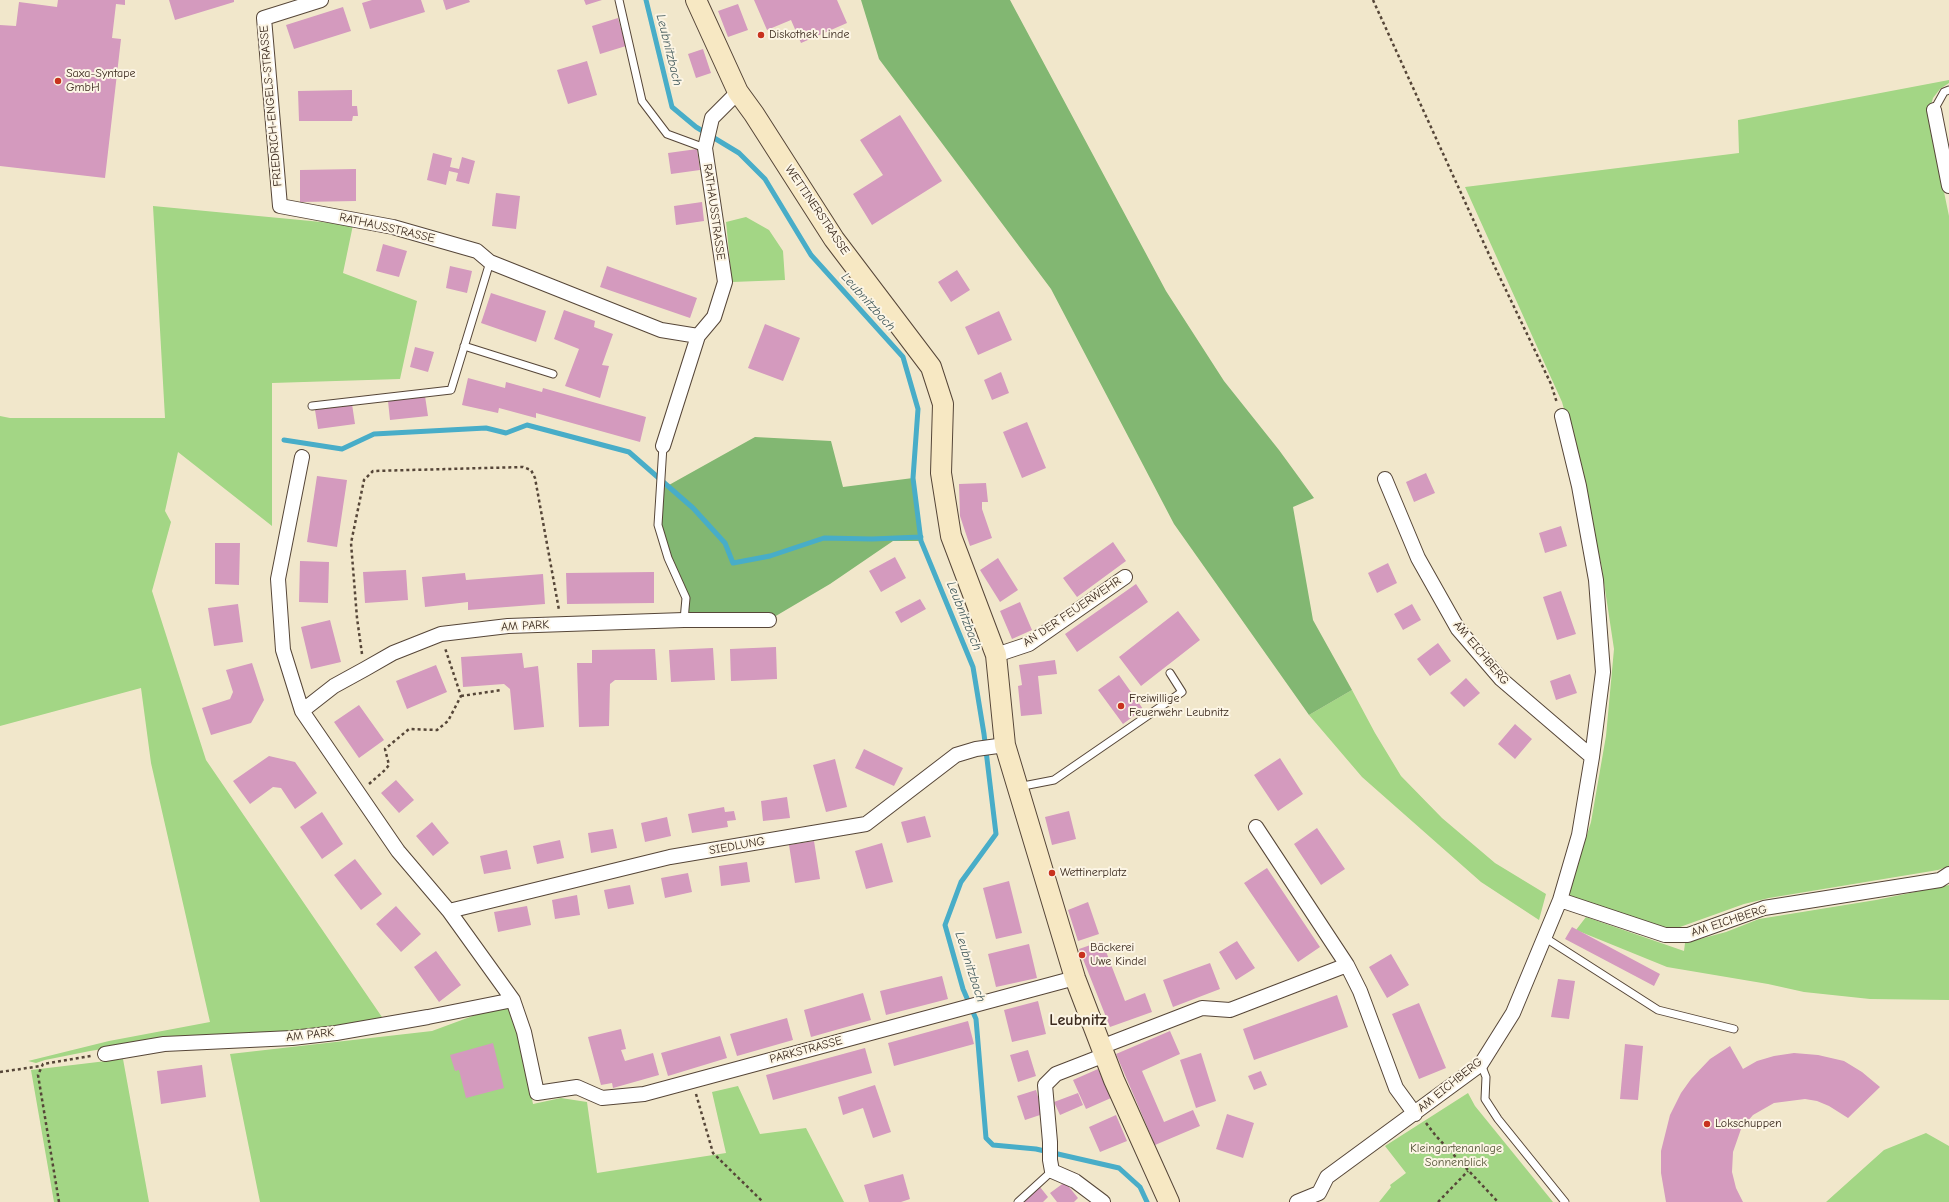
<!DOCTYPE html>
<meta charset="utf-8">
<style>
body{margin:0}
canvas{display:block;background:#f1e7cb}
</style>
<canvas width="1949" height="1202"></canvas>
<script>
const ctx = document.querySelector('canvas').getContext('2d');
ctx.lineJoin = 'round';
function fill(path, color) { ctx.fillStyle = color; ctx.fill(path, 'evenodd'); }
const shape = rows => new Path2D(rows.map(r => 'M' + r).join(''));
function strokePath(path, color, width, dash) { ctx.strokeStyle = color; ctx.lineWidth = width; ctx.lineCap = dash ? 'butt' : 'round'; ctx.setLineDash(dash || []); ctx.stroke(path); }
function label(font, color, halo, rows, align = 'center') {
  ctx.font = font + ' "Comic Neue",sans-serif'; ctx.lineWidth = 4; ctx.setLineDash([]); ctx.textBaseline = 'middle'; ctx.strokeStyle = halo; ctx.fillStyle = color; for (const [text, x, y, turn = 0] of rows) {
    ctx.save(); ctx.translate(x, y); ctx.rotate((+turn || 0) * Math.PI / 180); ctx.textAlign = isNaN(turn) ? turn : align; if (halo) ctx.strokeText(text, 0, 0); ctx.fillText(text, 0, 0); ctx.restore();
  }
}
const green = shape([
 [1949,80,1949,83,1940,89,1933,98,1928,115,1949,216,1949,866,1938,870,1769,898,1744,904,1680,927,1663,928,1568,896,1591,822,1606,736,1614,649,1601,563,1573,441,1562,402,1465,187,1739,153,1738,120],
 [153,206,353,225,343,273,417,301,400,379,272,383,272,526,178,452,165,511,171,522,152,591,206,760,384,1020,297,1032,145,1042,90,1051,45,1060,36,1063,28,1061,109,1041,210,1022,151,763,141,688,0,726,0,416,10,418,165,418],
 [746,217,769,230,783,251,785,280,732,282,726,222],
 [1352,690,1375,733,1401,776,1442,818,1495,863,1546,894,1539,920,1481,882,1362,777,1309,715],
 [1949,885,1949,1000,1870,999,1804,992,1768,984,1667,967,1576,930,1586,917,1684,951,1685,943,1726,932,1759,919,1876,900],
 [508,1003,518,1031,533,1104,561,1098,587,1102,597,1173,726,1153,712,1092,738,1086,760,1134,806,1128,844,1202,260,1202,230,1054,432,1031],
 [123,1059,149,1202,54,1202,31,1070],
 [1468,1093,1475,1106,1553,1202,1379,1202,1391,1187,1390,1185,1406,1173,1385,1146],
 [1926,1133,1949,1146,1949,1202,1826,1202,1884,1150]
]);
const forest = shape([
 [861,0,1010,0,1166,291,1224,381,1279,450,1314,498,1293,507,1313,620,1352,690,1309,715,1174,524,1051,289,879,59],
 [755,437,831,441,843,487,913,478,921,541,893,541,830,584,769,620,684,620,686,598,658,525,660,490]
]);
const stream = shape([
 [646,0,672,107,696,127,739,153,765,179,811,255,903,357,918,409,913,478,921,541,973,667,984,734,996,834,961,882,945,925,963,989,976,1019,986,1138,993,1145,1036,1149,1119,1168,1140,1187,1147,1202],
 [284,440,342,449,374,434,486,428,506,433,527,425,629,452,693,508,725,543,733,563,770,556,824,538,872,539,921,537]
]);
const building = shape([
 [58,0,125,0,125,5,116,4,112,38,121,39,105,178,0,166,0,25,16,26,19,2,57,7],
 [169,0,234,0,234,2,175,20],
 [372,0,421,0,425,12,370,29,362,3],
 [443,0,469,0,470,2,446,10],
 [584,0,602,0,586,5],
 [754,0,837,0,847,23,801,43,791,20,767,30],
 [738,4,748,30,728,37,718,11],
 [343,7,351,31,294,49,286,25],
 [618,18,626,46,600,54,592,26],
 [703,49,711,73,696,78,688,54],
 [587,61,597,95,568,104,557,70],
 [352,90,352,106,357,106,358,116,353,116,352,121,299,121,298,91],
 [900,115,942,181,872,225,853,194,883,175,860,140],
 [697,149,700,170,671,174,668,153],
 [433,153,452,158,450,167,459,169,462,157,475,161,469,184,456,181,458,173,449,171,446,185,427,180],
 [356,169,356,201,300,202,300,170],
 [496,193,520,196,516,229,492,226],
 [702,202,704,221,676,225,674,206],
 [383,244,407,251,399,277,376,271],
 [450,266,472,271,467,293,446,288],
 [607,266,697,298,690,318,600,287],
 [957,270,970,290,951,302,938,282],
 [491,293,546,311,536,342,481,323],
 [564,310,595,321,594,327,613,334,602,365,609,366,600,398,565,386,579,349,554,339],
 [999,311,1012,340,978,355,965,327],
 [765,324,800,338,783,381,748,368],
 [415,347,434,352,428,372,410,367],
 [1001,372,1009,393,992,400,984,380],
 [468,378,505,388,506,382,542,392,543,388,646,417,640,442,536,413,536,418,499,408,498,413,462,405],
 [425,396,428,416,390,420,388,401],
 [352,404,355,424,318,429,315,410],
 [1027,422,1046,468,1022,478,1003,432],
 [1426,473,1435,493,1414,502,1406,482],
 [317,476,347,480,337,547,307,542],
 [986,483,988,502,982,502,982,509,992,538,970,546,960,516,959,484],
 [1561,526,1567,546,1545,553,1539,533],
 [1113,542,1126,561,1077,597,1063,578],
 [215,543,240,543,239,585,215,584],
 [895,557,906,578,881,592,869,571],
 [998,558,1018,590,1000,602,980,570],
 [300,561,329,562,328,603,299,602],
 [1388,563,1397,583,1377,593,1368,573],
 [406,570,408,600,365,603,363,572],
 [654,572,654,603,567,604,566,573],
 [465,573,466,580,543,574,545,604,468,610,468,602,425,607,422,577],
 [1136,584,1148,602,1077,652,1065,634],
 [1561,591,1576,634,1557,640,1543,597],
 [920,599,926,609,901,623,895,612],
 [1020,602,1032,630,1012,639,1000,611],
 [238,604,243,642,214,646,208,608],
 [1412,604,1421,620,1403,630,1394,614],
 [1178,611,1200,640,1141,686,1119,657],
 [330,620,341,662,311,669,301,627],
 [1438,643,1451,661,1430,676,1417,659],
 [776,647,777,679,731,681,730,649],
 [713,648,715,680,671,682,669,650],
 [655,649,657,680,615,680,610,684,609,726,579,727,577,663,592,663,592,650],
 [522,653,524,668,538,666,544,727,514,730,510,689,504,684,463,687,461,657],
 [1055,660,1057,674,1038,676,1042,714,1021,716,1018,686,1022,685,1019,665],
 [252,663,264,700,251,723,211,735,202,708,230,699,233,692,226,670],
 [436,665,447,692,407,709,396,681],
 [1570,674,1577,693,1556,700,1550,681],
 [1119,675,1143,709,1123,724,1098,690],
 [1466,678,1480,693,1464,707,1450,693],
 [359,705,384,740,359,758,334,722],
 [1515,724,1532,739,1515,759,1498,744],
 [864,749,903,768,894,786,855,768],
 [269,756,295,762,317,793,295,809,281,788,273,787,250,804,233,781],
 [1280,758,1303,794,1278,811,1254,775],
 [835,759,847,807,826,812,813,765],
 [396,780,414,800,399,813,381,793],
 [787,797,790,818,763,821,761,801],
 [724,807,725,812,734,811,736,820,727,821,728,827,692,833,688,814],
 [1069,811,1076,839,1052,845,1045,817],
 [322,812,343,844,322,859,300,827],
 [925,816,931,837,907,843,901,822],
 [667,817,671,836,645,842,641,823],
 [432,822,449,843,433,856,416,836],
 [1317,828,1345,869,1321,885,1294,844],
 [613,829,617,848,591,853,588,833],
 [560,840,564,858,537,864,533,846],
 [814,841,820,879,795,883,789,845],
 [882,843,893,882,866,889,855,851],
 [507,850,511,869,484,874,480,856],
 [355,859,382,894,361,910,334,875],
 [747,862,750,882,721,886,719,866],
 [1267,868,1320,947,1298,962,1244,883],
 [688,873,692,892,665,898,661,878],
 [1009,881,1022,933,996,939,983,888],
 [630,885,634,904,608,909,604,890],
 [577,895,580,915,555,919,552,900],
 [1088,902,1099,934,1078,941,1068,910],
 [396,906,421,934,401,952,376,924],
 [527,906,531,925,498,932,494,912],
 [1572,927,1660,974,1654,986,1565,939],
 [1102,941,1125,1001,1145,993,1152,1012,1110,1027,1079,949],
 [1237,941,1255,968,1236,980,1219,952],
 [1029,944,1037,978,996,987,988,954],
 [436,951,461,985,439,1002,414,967],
 [1391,954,1409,985,1387,998,1369,967],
 [1210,963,1220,989,1173,1007,1163,980],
 [942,976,948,999,886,1015,880,991],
 [1558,979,1575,981,1569,1019,1551,1017],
 [863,993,871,1020,811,1037,804,1010],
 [1337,995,1348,1027,1254,1060,1243,1029],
 [1038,1001,1046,1034,1012,1042,1004,1010],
 [1419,1003,1446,1068,1419,1079,1392,1014],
 [787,1018,793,1040,737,1056,730,1034],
 [968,1021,974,1044,894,1066,888,1043],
 [621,1029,626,1049,621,1050,625,1061,653,1053,659,1075,613,1088,612,1083,601,1085,588,1037],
 [1170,1031,1180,1054,1142,1071,1164,1122,1193,1110,1200,1126,1155,1145,1116,1054],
 [720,1036,727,1058,668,1076,661,1053],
 [493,1043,504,1088,466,1098,459,1070,455,1071,450,1055],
 [1625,1044,1643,1046,1638,1100,1620,1099],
 [1730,1046,1743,1069,1757,1061,1774,1056,1794,1053,1818,1055,1844,1061,1862,1072,1880,1087,1848,1118,1829,1106,1817,1101,1805,1099,1774,1103,1753,1115,1741,1129,1733,1152,1732,1172,1736,1188,1743,1202,1666,1202,1661,1173,1661,1151,1670,1115,1681,1093,1691,1079,1710,1059],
 [865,1048,872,1073,773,1100,766,1075],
 [1028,1050,1036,1076,1018,1082,1010,1055],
 [1201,1053,1216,1101,1196,1108,1180,1060],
 [202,1065,206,1097,161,1104,157,1071],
 [1098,1069,1111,1098,1086,1109,1073,1080],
 [1261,1071,1267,1085,1254,1090,1248,1076],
 [875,1085,891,1132,873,1138,863,1108,843,1115,838,1097],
 [1036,1090,1043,1114,1025,1120,1017,1096],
 [1078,1093,1083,1105,1060,1115,1054,1102],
 [1227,1114,1254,1123,1243,1158,1216,1149],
 [1116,1115,1127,1141,1100,1152,1089,1127],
 [903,1174,910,1199,901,1202,869,1202,864,1185],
 [1065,1182,1078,1198,1074,1202,1057,1202,1050,1193],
 [1040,1187,1048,1197,1043,1202,1024,1202,1023,1201]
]);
const path = shape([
 [1373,0,1492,261,1551,384,1557,403],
 [362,654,357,618,351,543,364,480,373,471,523,467,531,470,535,478,559,610],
 [461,696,502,690],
 [369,784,385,770,389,765,385,749,409,729,437,730,448,721,461,696,445,648],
 [0,1072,41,1066],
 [696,1094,713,1153,763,1202],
 [1426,1123,1436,1136,1498,1202],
 [59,1202,38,1075,43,1064,91,1056],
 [1438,1202,1468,1171]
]);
const lane = shape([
 [619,0,642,101,667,134,705,148],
 [1934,110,1944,92,1949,90],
 [464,346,553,374],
 [312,406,451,390,490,262],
 [663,446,658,525,668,558,686,598,684,620],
 [1018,787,1054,780,1182,692,1170,673],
 [1544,937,1658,1010,1734,1029],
 [1481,1064,1486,1077,1485,1099,1498,1119,1565,1202],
 [1018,1202,1052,1171]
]);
const street = shape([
 [321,0,264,18,280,206,393,227,477,251,490,262,661,330,698,336,714,317,725,282,705,148,712,118,738,92],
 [1934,110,1949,186],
 [663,446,698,336],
 [302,457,278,579,283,650,302,711,398,851,449,911,513,1000,524,1032,537,1093,577,1087,602,1098,644,1094,1075,978],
 [1385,479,1418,558,1458,629,1501,679,1592,757],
 [996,655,1029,644,1125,577],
 [302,711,334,686,365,669,393,653,441,634,508,626,684,620,769,620],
 [1256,827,1347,965],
 [1560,900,1579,835,1592,757,1603,672,1596,580,1579,486,1562,416],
 [449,911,670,857,866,824,956,755,976,749,1005,745],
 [1101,1047,1202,1008,1230,1010,1347,965,1360,991,1396,1088,1415,1114],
 [105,1054,164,1044,292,1038,336,1033,428,1017,513,1000],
 [1103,1202,1075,1181,1052,1171,1050,1160,1050,1142,1045,1085,1056,1074,1105,1055],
 [1297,1202,1319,1193,1327,1177,1481,1064,1513,1013,1560,900,1665,935,1688,935,1764,908,1940,880,1949,874]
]);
const secondary = shape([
 [696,0,738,92,754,114,834,239,931,367,943,404,941,473,951,536,996,655,1005,745,1075,978,1114,1080,1169,1202]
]);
const markers = [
 [761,35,4,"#c8321e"],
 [58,81,4,"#c8321e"],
 [1121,706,4,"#c8321e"],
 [1052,873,4,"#c8321e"],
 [1082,955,4,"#c8321e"],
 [1707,1124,4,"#c8321e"]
];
const poiNames = [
 ["Diskothek Linde",769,35],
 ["Saxa-Syntape",66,74],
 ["GmbH",66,88],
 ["Freiwillige",1129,699],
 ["Feuerwehr Leubnitz",1129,713],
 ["Wettinerplatz",1060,873],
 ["Bäckerei",1090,948],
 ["Uwe Kindel",1090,962],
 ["Lokschuppen",1715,1124]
];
const streetNames = [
 ["FRIEDRICH-ENGELS-STRASSE",271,106,-95],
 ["WETTINERSTRASSE",817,210,56],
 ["RATHAUSSTRASSE",714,212,82],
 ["RATHAUSSTRASSE",387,228,13],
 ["AN DER FEUERWEHR",1072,612,-34],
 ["AM PARK",525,626,-3],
 ["AM EICHBERG",1481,653,50],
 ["SIEDLUNG",737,846,-10],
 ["AM EICHBERG",1729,921,-18],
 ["AM PARK",310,1035,-6],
 ["PARKSTRASSE",806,1050,-15],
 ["AM EICHBERG",1450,1085,-39]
];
const parkNames = [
 ["Kleingartenanlage",1456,1149],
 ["Sonnenblick",1456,1163]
];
const waterNames = [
 ["Leubnitzbach",669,50,76],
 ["Leubnitzbach",868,302,48],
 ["Leubnitzbach",964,616,68],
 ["Leubnitzbach",970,967,72]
];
const districtNames = [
 ["Leubnitz",1078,1020]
];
fill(green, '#a3d685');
fill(forest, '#82b772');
strokePath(stream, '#48adc8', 5);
fill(building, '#d49abe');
strokePath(lane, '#564638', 9);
strokePath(street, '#564638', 16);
strokePath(secondary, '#564638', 22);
strokePath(path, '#564638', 2.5, [3, 3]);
strokePath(lane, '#fff', 7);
strokePath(street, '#fff', 14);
strokePath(secondary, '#f7e8c3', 20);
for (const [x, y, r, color] of markers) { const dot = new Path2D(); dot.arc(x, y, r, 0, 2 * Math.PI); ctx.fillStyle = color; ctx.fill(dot); strokePath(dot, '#fcf5e5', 1.5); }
label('12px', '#3b2a1e', '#fcf5e5', poiNames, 'left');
label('12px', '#3b2a1e', '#fcf5e5', streetNames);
label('12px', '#555538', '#fcf5e5', parkNames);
label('italic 13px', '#40585a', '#fcf5e5', waterNames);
label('bold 16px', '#3b2a1e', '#fcf5e5', districtNames);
</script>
